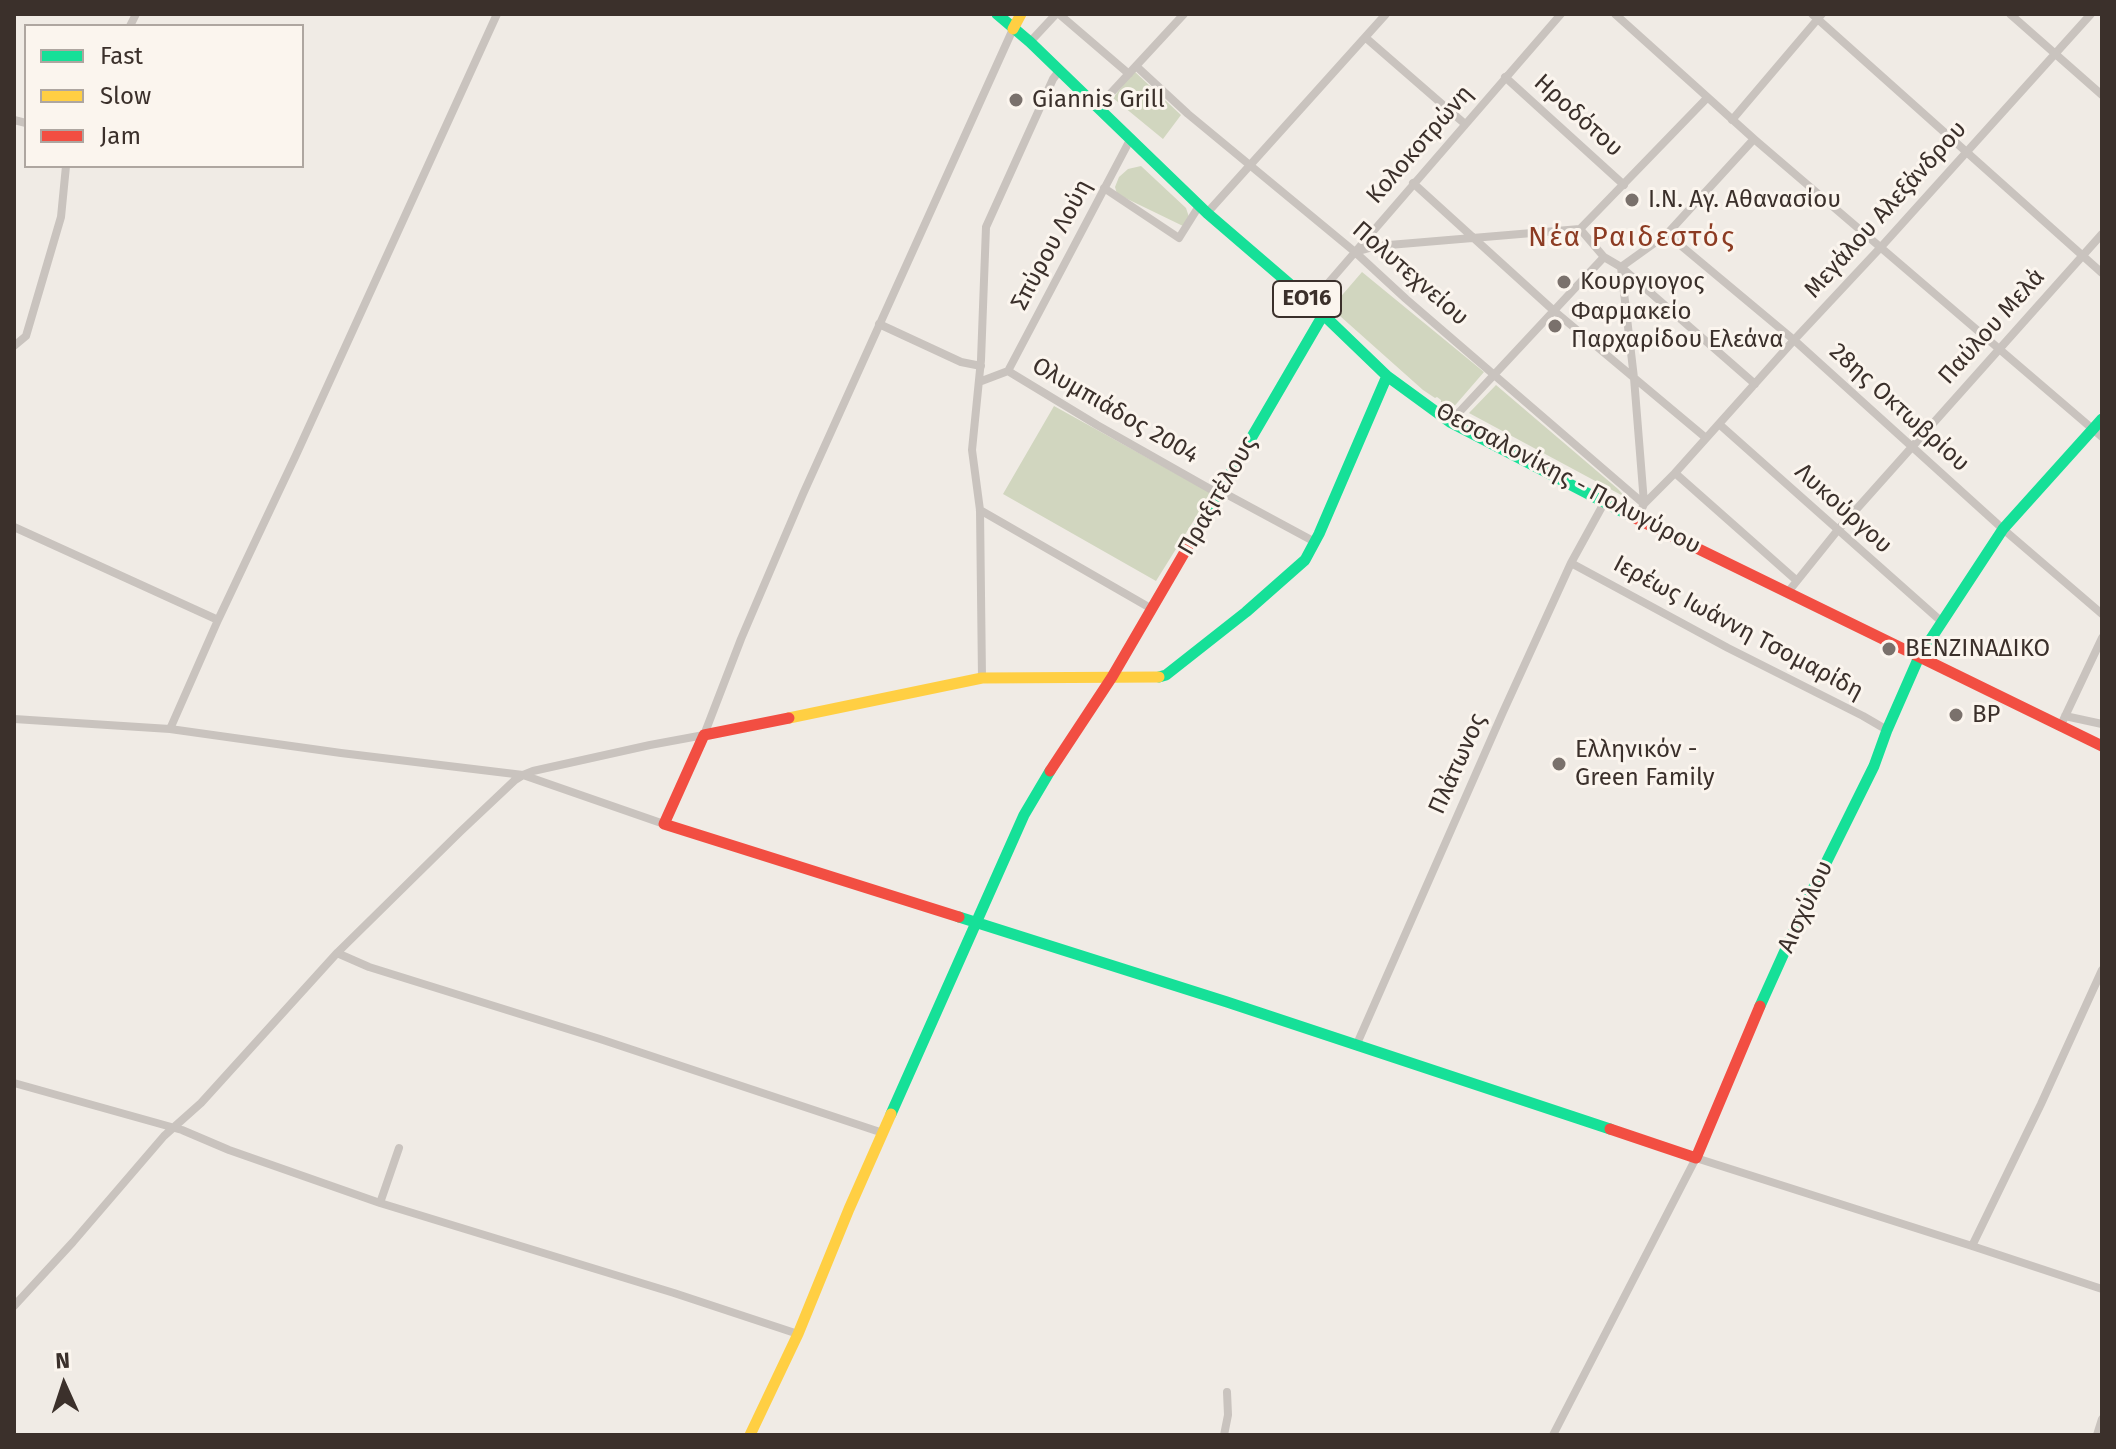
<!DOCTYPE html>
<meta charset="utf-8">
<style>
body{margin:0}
#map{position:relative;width:2116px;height:1449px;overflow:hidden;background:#f0ebe5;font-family:"Fira Sans",sans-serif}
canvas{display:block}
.frame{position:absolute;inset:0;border:16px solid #3b302b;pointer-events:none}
.legend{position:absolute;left:24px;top:24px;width:280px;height:144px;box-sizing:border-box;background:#fbf5ee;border:2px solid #aea6a0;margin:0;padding:10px 14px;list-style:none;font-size:24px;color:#3b302b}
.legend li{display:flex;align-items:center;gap:16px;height:40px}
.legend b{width:40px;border:2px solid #aea6a0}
.north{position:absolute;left:24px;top:1345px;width:80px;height:80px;-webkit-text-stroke:6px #fbf5ee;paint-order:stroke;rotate:357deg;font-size:22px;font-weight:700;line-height:32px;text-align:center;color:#3b302b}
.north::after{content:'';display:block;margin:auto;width:28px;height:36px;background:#3b302b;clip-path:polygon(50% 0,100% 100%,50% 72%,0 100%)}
</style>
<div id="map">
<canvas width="2116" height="1449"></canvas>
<div class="frame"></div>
<ul class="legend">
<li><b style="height:10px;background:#16e098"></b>Fast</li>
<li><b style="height:10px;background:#ffcf43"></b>Slow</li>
<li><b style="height:10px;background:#f24e42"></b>Jam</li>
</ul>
<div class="north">N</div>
</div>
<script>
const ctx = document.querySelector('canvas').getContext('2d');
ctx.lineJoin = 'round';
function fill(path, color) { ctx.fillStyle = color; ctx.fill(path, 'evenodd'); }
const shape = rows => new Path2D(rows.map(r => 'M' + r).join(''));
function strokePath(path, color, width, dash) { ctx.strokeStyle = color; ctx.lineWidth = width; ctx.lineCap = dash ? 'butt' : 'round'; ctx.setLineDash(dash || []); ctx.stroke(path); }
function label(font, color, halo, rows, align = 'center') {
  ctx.font = font + ' "Fira Sans",sans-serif'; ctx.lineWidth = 6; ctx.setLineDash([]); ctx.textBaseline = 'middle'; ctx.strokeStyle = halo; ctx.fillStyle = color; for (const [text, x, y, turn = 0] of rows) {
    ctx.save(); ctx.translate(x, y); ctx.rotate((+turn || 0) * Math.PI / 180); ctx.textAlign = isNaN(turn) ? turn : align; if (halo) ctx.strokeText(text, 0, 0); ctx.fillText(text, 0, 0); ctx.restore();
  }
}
const green = shape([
 [1134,71,1181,115,1163,139,1113,98],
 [1141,166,1186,208,1189,217,1183,226,1117,194,1115,187,1119,177,1128,169],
 [1362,272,1484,372,1451,410,1441,402,1441,400,1437,397,1435,398,1423,390,1331,308],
 [1496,385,1618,489,1625,497,1469,413],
 [1054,406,1211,493,1156,581,1003,494]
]);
const street = shape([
 [1059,14,1129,74],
 [1615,14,1754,139,2102,437],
 [1812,14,2102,273],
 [2010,14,2102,95],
 [130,26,136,14],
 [1366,38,1465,124],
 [1030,42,1056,14],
 [1136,66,1188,114,1355,252,1406,299,1644,504],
 [1505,77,1624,185],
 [1098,107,1184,14],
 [14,120,26,123],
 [1732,120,1822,14],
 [1413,183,1553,310,1706,438],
 [1104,188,1179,238,1199,206],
 [1207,213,1386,14],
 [1580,229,1604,257,1621,267,1755,384],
 [1667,234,1794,340,2003,529,2102,614],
 [1355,252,1377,246,1580,229,1707,98],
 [1311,303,1561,14],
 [879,324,961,362,981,366],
 [14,346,26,336,61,217,66,166],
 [1008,371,1131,138],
 [979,382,1008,371,1097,425,1219,494,1226,494,1315,542],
 [1450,422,1604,257],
 [1719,424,1942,622],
 [1675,473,1796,580],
 [1644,503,1634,378,1621,267,1667,234,1754,139],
 [980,510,1152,609],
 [1637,519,1644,504,1675,473,1794,340,1881,247,2091,14],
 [14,527,218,620,296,455,497,14],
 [1571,563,1728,648,1863,716,1887,730],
 [1788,592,1837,531,2102,234],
 [218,620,170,729,341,753,523,775,533,771,650,745,704,735,741,639,803,494,1013,29],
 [982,678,980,510,972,450,981,360,986,227,1053,79,1059,71],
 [2065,716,2102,724],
 [14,719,170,729],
 [2060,727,2102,638],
 [337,953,369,967,600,1039,883,1133],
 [1356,1046,1503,712,1571,563,1604,503],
 [14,1083,182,1130,229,1150,380,1203,674,1293,798,1334],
 [380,1203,399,1148],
 [1972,1246,2102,1289],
 [14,1306,73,1242,164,1136,201,1103,337,953,460,832,515,780,523,775,664,824],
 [1224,1435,1228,1415,1227,1392],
 [1553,1435,1696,1158,1972,1246,2041,1104,2102,970],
 [2097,1435,2102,1419]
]);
const fast = shape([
 [997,14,1030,42,1207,213,1307,299,1387,376,1450,422,1631,516],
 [1197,531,1323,315],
 [1159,677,1166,675,1246,612,1305,560,1319,534,1387,376],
 [959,917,1227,1002,1610,1129],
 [1760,1006,1811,893,1874,766,1887,730,1919,657,2003,529,2102,419],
 [891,1114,1024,815,1050,771]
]);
const slow = shape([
 [1013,29,1021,14],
 [789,718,982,678,1159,677],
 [750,1435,798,1334,849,1209,891,1114]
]);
const jam = shape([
 [1631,516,2102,746],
 [789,718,704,735,664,824,959,917],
 [1050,771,1112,677,1197,531],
 [1610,1129,1696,1158,1760,1006]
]);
const markers = [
 [1016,100,8,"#7a716c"],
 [1632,200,8,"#7a716c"],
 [1564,282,8,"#7a716c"],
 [1555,326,8,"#7a716c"],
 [1889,649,8,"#7a716c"],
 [1956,715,8,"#7a716c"],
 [1559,764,8,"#7a716c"]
];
const shields = [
 [1307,299,68]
];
const shieldNames = [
 ["ΕΟ16",1307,299]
];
const poiNames = [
 ["Giannis Grill",1032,100],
 ["Ι.Ν. Αγ. Αθανασίου",1648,200],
 ["Κουργιογος",1580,282],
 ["Φαρμακείο",1571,312],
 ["Παρχαρίδου Ελεάνα",1571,340],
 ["ΒΕΝΖΙΝΑΔΙΚΟ",1905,649],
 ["BP",1972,715],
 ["Ελληνικόν -",1575,750],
 ["Green Family",1575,778]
];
const streetNames = [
 ["Ηροδότου",1578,116,42],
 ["Κολοκοτρώνη",1420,145,-49],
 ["Μεγάλου Αλεξάνδρου",1886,210,-48],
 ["Σπύρου Λούη",1052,245,-62],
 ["Πολυτεχνείου",1410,274,41],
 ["Παύλου Μελά",1992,327,-48],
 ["28ης Οκτωβρίου",1899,408,42],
 ["Ολυμπιάδος 2004",1115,411,30],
 ["Θεσσαλονίκης - Πολυγύρου",1568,479,28],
 ["Πραξιτέλους",1218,496,-60],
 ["Λυκούργου",1843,509,42],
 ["Ιερέως Ιωάννη Τσομαρίδη",1738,628,28],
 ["Πλάτωνος",1458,764,-66],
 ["Αισχύλου",1806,907,-65]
];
const quarterNames = [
 ["Νέα Ραιδεστός",1632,238]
];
fill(green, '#d1d6bf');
strokePath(street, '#c9c3be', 8);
strokePath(fast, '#16e098', 11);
strokePath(slow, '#ffcf43', 11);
strokePath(jam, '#f24e42', 11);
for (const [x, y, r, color] of markers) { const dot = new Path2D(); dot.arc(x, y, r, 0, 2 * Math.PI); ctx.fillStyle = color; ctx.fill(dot); strokePath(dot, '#fbf5ee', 3); }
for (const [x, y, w] of shields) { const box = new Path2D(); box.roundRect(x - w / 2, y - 18, w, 36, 6); ctx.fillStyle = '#fbf5ee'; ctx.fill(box); strokePath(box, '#3b302b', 2); }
label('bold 22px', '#3b302b', null, shieldNames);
label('24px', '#3b302b', '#fbf5ee', poiNames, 'left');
label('24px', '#3b302b', '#fbf5ee', streetNames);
ctx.letterSpacing = '2px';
label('28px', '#8c3b22', '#fbf5ee', quarterNames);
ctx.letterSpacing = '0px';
</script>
